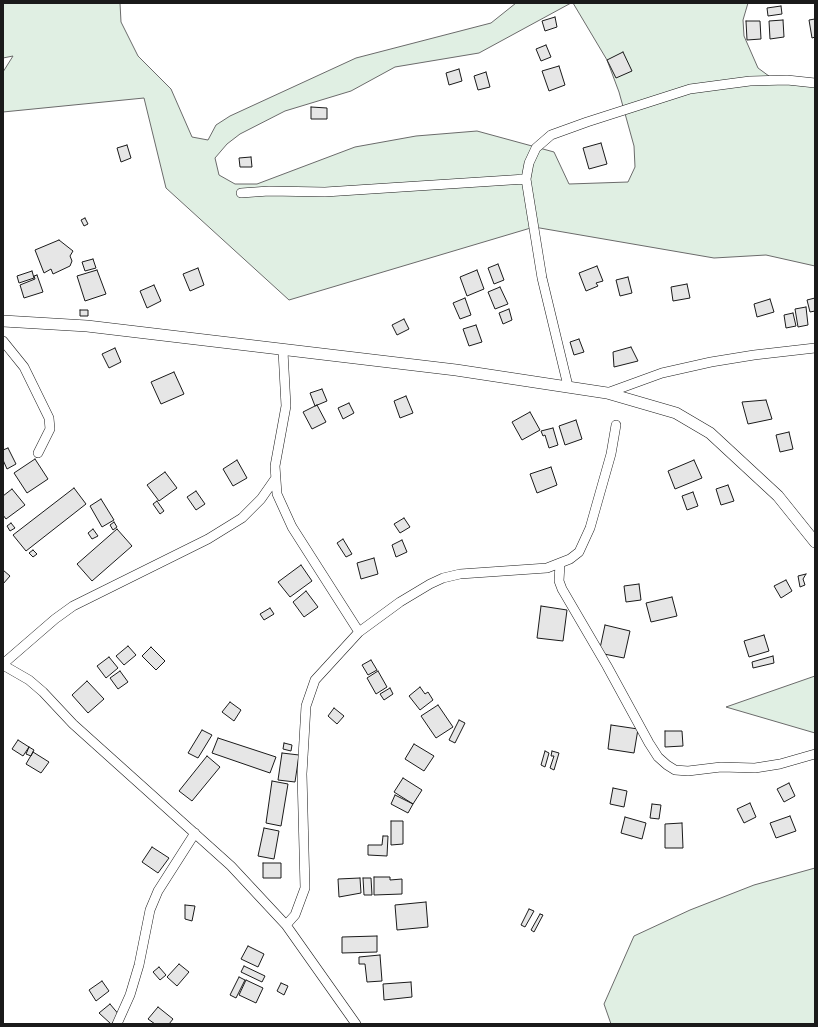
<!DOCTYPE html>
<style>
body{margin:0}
#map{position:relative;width:818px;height:1027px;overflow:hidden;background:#fff;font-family:"Space Grotesk",sans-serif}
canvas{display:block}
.frame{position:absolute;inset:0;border:4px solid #1a1a1a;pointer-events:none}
</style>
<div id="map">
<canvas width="818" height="1027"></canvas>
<div class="frame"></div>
</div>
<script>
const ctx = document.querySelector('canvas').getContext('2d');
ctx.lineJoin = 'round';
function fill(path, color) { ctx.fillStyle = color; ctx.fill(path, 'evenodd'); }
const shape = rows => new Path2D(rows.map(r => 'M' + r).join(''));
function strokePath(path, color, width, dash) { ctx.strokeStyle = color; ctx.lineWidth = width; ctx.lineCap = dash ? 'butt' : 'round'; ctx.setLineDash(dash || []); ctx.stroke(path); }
const green = shape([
 [3,3,120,3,121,22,138,56,171,89,192,137,208,140,216,125,230,116,356,58,491,23,516,3,571,3,479,53,395,67,351,91,285,111,240,134,227,144,215,158,219,175,235,184,257,184,355,147,416,136,477,131,554,152,569,184,628,182,635,167,634,146,619,92,607,60,573,3,748,3,743,20,744,36,758,68,773,79,815,83,815,266,766,255,714,258,534,227,289,300,166,188,144,98,3,112,3,72,13,56,3,58,3,3],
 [815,676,815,733,726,707,815,676],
 [815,868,815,1024,611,1024,604,1004,634,936,690,910,754,885,815,868]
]);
const building = shape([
 [781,6,782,14,768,16,767,8,781,6],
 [555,17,557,27,545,31,542,21,555,17],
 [815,19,815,37,812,38,809,20,815,19],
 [783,20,784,37,770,39,769,21,783,20],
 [746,21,760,21,761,39,747,40,746,21],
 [546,45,551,57,541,61,536,49,546,45],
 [623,52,632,71,616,78,607,60,623,52],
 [559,66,565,85,549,91,542,71,559,66],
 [459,69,462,81,449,85,446,73,459,69],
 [486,72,490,87,478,90,474,76,486,72],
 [311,107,327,108,327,119,311,119,311,107],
 [601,143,607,164,589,169,583,148,601,143],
 [127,145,131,158,121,162,117,148,127,145],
 [251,157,252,167,240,167,239,158,251,157],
 [85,218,88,224,84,226,81,220,85,218],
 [59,240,73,251,70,256,72,261,70,266,53,274,51,269,44,273,35,250,59,240],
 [93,259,96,268,85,271,82,262,93,259],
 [498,264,504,280,494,284,488,268,498,264],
 [597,266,603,281,596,283,598,286,586,291,579,273,597,266],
 [198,268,204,285,190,291,183,274,198,268],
 [97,270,106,294,85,301,77,276,97,270],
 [477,270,484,289,467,296,460,277,477,270],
 [32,271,34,278,19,283,17,276,32,271],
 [37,275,43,292,24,298,20,285,35,279,34,276,37,275],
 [628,277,632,293,620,296,616,280,628,277],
 [687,284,690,298,673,301,671,287,687,284],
 [154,285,161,301,147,308,140,291,154,285],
 [500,287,508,304,495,309,488,292,500,287],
 [465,298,471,315,460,319,453,303,465,298],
 [815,298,815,311,810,312,807,300,815,298],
 [770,299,774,312,757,317,754,304,770,299],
 [806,307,808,325,798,327,795,309,806,307],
 [509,309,512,320,503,324,499,313,509,309],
 [80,310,88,310,88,316,80,316,80,310],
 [793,313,796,326,786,328,784,315,793,313],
 [404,319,409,329,397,335,392,325,404,319],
 [476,325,482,342,469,346,463,329,476,325],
 [579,339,584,352,574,355,570,342,579,339],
 [631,347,638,361,614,367,613,352,631,347],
 [115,348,121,362,109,368,102,354,115,348],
 [174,372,184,394,161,404,151,382,174,372],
 [322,389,327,401,315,406,310,393,322,389],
 [406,396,413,413,400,418,394,401,406,396],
 [766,400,772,419,748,424,742,402,766,400],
 [349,403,354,413,343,419,338,408,349,403],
 [317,405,326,422,312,429,303,412,317,405],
 [530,412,540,430,522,440,512,422,530,412],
 [576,420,582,439,565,445,559,426,576,420],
 [553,428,558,445,549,448,545,435,543,436,541,431,553,428],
 [789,432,793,449,780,452,776,435,789,432],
 [8,448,16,464,7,469,3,460,3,450,8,448],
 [35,459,48,479,27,493,14,473,35,459],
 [237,460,247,478,233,486,223,469,237,460],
 [694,460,702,478,675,489,668,471,694,460],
 [551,467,557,485,537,493,530,474,551,467],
 [165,472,177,488,159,501,147,485,165,472],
 [728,485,734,501,721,505,716,489,728,485],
 [74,488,86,504,26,551,13,535,74,488],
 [12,489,25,505,6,519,3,515,3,496,12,489],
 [196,491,205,504,196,510,187,497,196,491],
 [693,492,698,506,687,510,682,496,693,492],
 [101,499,114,520,102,527,90,506,101,499],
 [157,501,164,511,160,514,153,504,157,501],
 [404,518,410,527,400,533,394,524,404,518],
 [114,522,117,527,113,530,110,525,114,522],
 [11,523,15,528,10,531,7,526,11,523],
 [93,529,98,536,92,539,88,533,93,529],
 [117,529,132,546,92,581,77,564,117,529],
 [343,539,352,554,346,557,337,543,343,539],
 [402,540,407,552,396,557,392,545,402,540],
 [33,550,37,554,33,557,29,553,33,550],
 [374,558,378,574,361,579,357,563,374,558],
 [301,565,312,581,290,597,278,582,301,565],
 [3,570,10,576,3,584,3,570],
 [806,574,803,579,805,585,800,587,798,576,806,574],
 [786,580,792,591,781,598,774,586,786,580],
 [639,584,641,600,626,602,624,586,639,584],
 [306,591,318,607,304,617,293,602,306,591],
 [672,597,677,616,651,622,646,603,672,597],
 [541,606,567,610,563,641,537,638,541,606],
 [270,608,274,614,264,620,260,614,270,608],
 [605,625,630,631,624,658,599,653,605,625],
 [764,635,769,651,749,657,744,641,764,635],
 [128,646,136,655,124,665,116,656,128,646],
 [151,647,165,661,156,670,142,656,151,647],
 [773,656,774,663,753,668,752,662,773,656],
 [109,657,118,668,106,678,97,666,109,657],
 [371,660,377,670,368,675,362,665,371,660],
 [120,671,128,682,118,689,110,678,120,671],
 [378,671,387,687,376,694,367,678,378,671],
 [87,681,104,699,88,713,72,695,87,681],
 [420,687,425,694,428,692,433,700,420,710,409,696,420,687],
 [390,688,393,694,384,700,380,694,390,688],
 [230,702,241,710,234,721,222,712,230,702],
 [438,705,453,727,436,738,421,716,438,705],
 [334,708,344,716,337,724,328,716,334,708],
 [459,720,465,723,455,743,449,740,459,720],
 [611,725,638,729,634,753,608,749,611,725],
 [202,730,212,735,198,758,188,753,202,730],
 [665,731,682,731,683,746,665,747,665,731],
 [218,738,276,757,270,773,212,753,218,738],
 [18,740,29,747,23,756,12,749,18,740],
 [284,743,292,745,291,751,283,749,284,743],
 [414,744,434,756,424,771,405,759,414,744],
 [29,747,34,750,31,756,26,754,29,747],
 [545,751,549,753,545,767,541,765,545,751],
 [552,751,559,753,554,770,550,768,554,756,551,756,552,751],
 [33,752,49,762,41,773,26,764,33,752],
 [282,753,299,755,295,782,278,780,282,753],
 [207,756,220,767,192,801,179,791,207,756],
 [403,778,422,790,413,804,394,792,403,778],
 [272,781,288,784,281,826,266,823,272,781],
 [789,783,795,796,784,802,777,789,789,783],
 [613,788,627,791,624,807,610,804,613,788],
 [395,795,413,804,408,813,391,804,395,795],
 [750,803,756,817,744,823,737,809,750,803],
 [652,804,661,805,659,819,650,818,652,804],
 [790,816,796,831,776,838,770,823,790,816],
 [625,817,646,823,642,839,621,833,625,817],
 [391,821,403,821,403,844,391,845,391,821],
 [682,823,683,848,665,848,665,824,682,823],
 [264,828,279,831,274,859,258,856,264,828],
 [383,836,388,836,387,856,368,855,368,845,382,845,383,836],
 [152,847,169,858,158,873,142,862,152,847],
 [263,863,281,863,281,878,263,878,263,863],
 [374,877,390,877,390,880,402,879,402,894,374,895,374,877],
 [360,878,361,893,339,897,338,879,360,878],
 [363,878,371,878,372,895,364,895,363,878],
 [426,902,428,927,397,930,395,905,426,902],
 [185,905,195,906,192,921,185,919,185,905],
 [529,909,534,911,525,927,521,925,529,909],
 [540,914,543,915,534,932,531,930,540,914],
 [377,936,377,952,342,953,342,937,377,936],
 [248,946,264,954,258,967,241,959,248,946],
 [380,955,382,981,367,982,365,964,359,964,359,957,380,955],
 [179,964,189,972,177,986,167,977,179,964],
 [244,966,265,976,262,982,241,972,244,966],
 [159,967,166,975,160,980,153,972,159,967],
 [239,977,245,980,236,998,230,995,239,977],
 [246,980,263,988,256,1003,239,995,246,980],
 [102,981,109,991,96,1001,89,990,102,981],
 [411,982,412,997,384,1000,383,984,411,982],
 [281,983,288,986,284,995,277,991,281,983],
 [110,1004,120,1016,111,1024,99,1013,110,1004],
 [158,1007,173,1019,169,1024,155,1024,148,1019,158,1007]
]);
const minor = shape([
 [241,193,269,191,325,192,526,179],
 [3,341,24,367,49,418,50,429,38,453],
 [283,351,286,406,275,466,277,494,292,527,359,632],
 [568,386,542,278,526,179,529,163,536,148,551,135,587,122,690,89,750,81,787,80,815,83],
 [607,393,662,373,711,362,754,355,815,348],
 [560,564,559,581,562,589,607,666,649,743,658,757,667,765,675,770,688,771,721,767,755,768,780,764,815,754],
 [3,664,55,619,73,606,208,539,242,518,261,499,275,479],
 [3,665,29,680,43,692,73,724,231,866,286,925,356,1024],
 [286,925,295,915,305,888,302,774,306,706,315,680,359,632,400,602,430,584,443,578,460,574,547,568,570,559,579,552,590,528,611,454,616,425],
 [117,1024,130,995,139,965,150,910,158,891,195,833]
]);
const tertiary = shape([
 [3,321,87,326,456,370,607,393,676,413,710,433,778,496,815,542]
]);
fill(green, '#e0efe3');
strokePath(green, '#6a6a6a', 1);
fill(building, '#e6e6e6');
strokePath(building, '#1a1a1a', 1);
strokePath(minor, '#1a1a1a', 10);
strokePath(tertiary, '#1a1a1a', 12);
strokePath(minor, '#fff', 9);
strokePath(tertiary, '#fff', 11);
</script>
